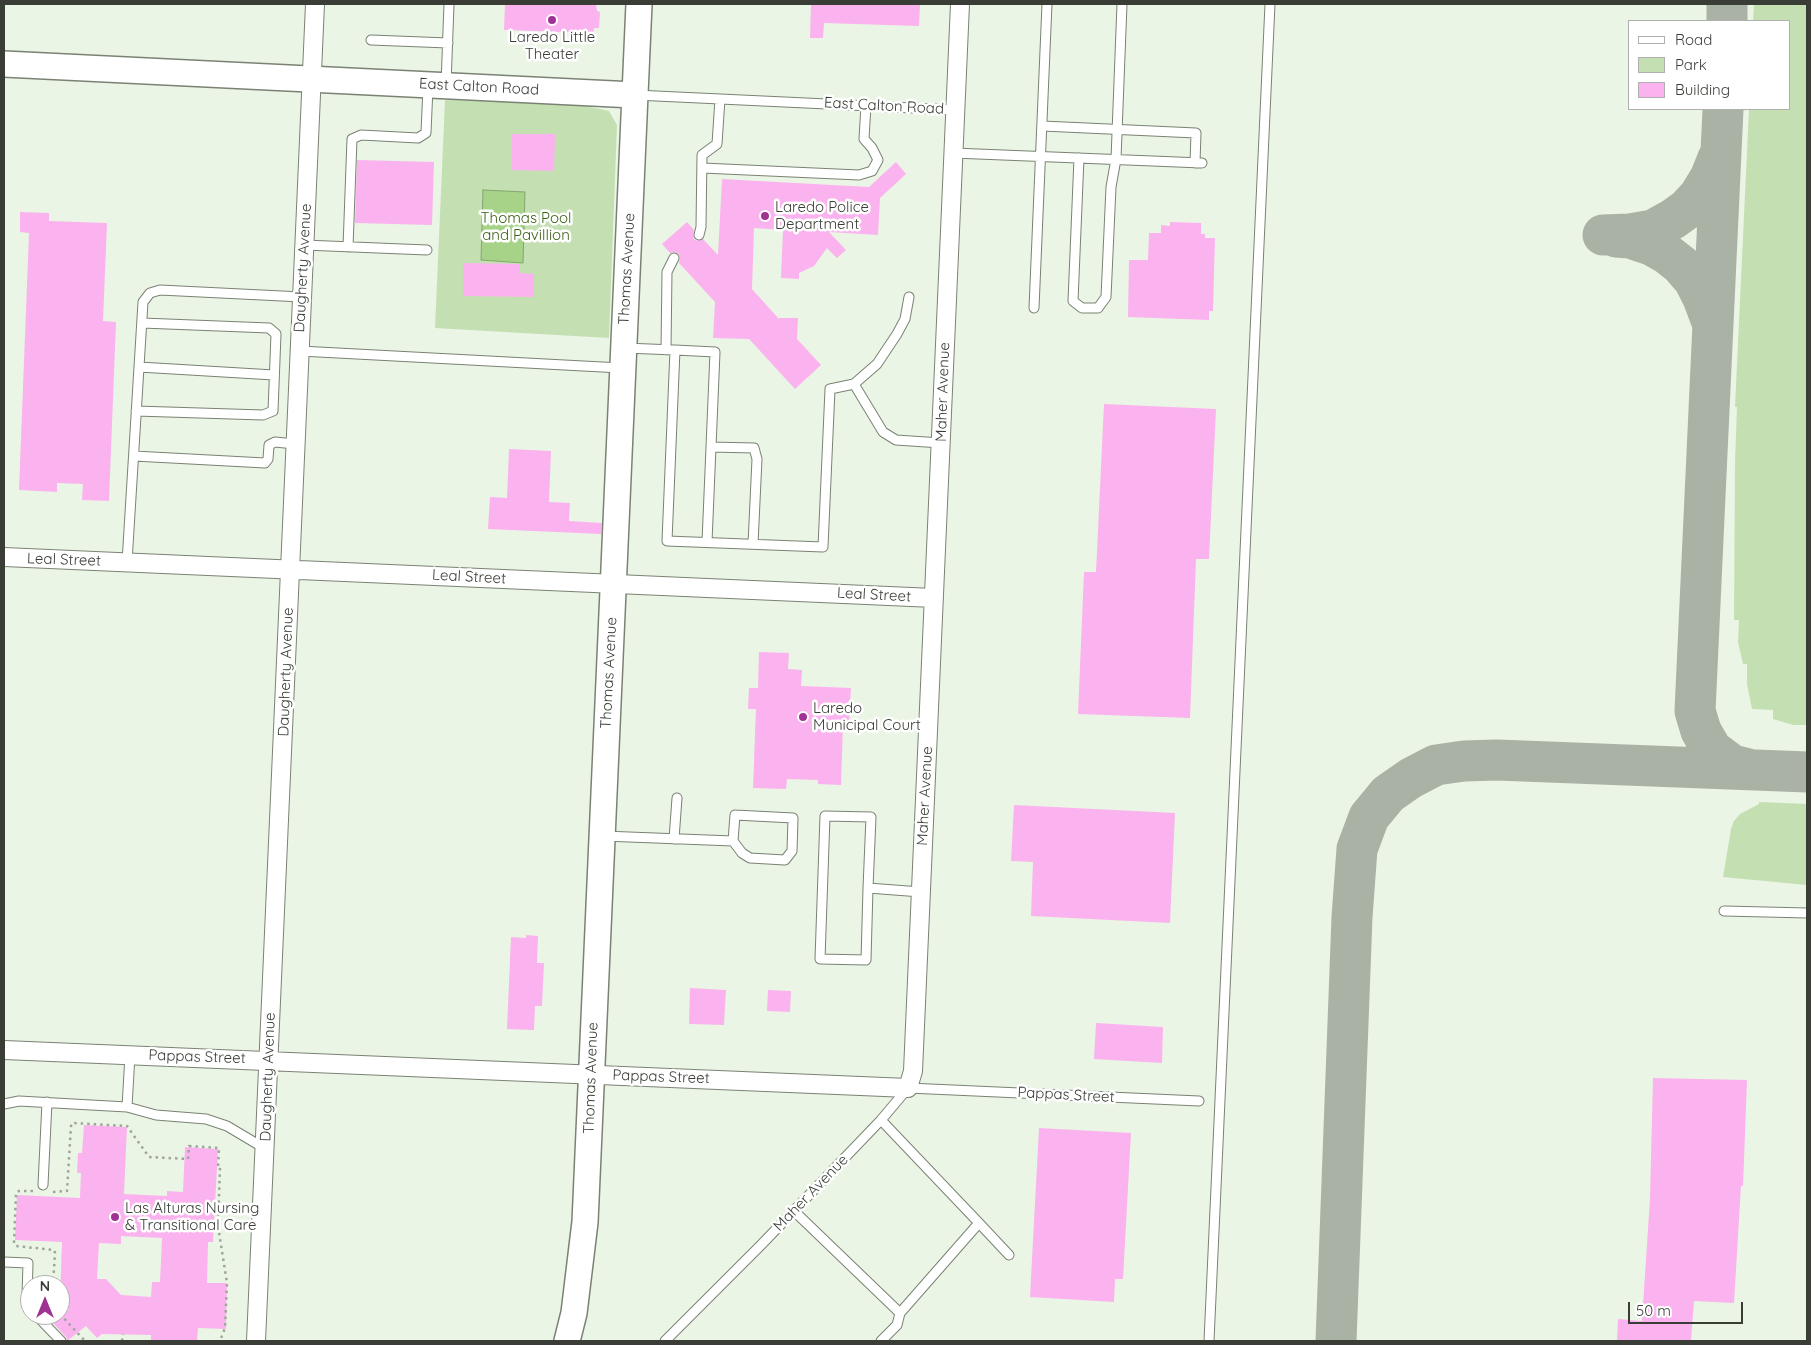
<!DOCTYPE html>
<style>
body{margin:0}
#map{position:relative;width:1811px;height:1345px;overflow:hidden;background:#ebf5e5;font-family:Quicksand,sans-serif}
canvas{display:block}
.frame{position:absolute;inset:0;border:5px solid #393d36;pointer-events:none}
.legend{position:absolute;left:1628px;top:20px;width:162px;height:90px;box-sizing:border-box;background:#fff;border:1px solid #b0b1af;margin:0;padding:6px 9px;list-style:none;font-size:15px;color:#393d36}
.legend li{display:flex;align-items:center;gap:10px;height:25px}
.legend b{width:25px;border:1px solid #b0b1af}
.north{position:absolute;left:20px;top:1275px;width:50px;height:50px;box-sizing:border-box;background:#fff;border:1px solid #b0b1af;border-radius:50%;rotate:0deg;font-size:14px;font-weight:700;line-height:20px;text-align:center;color:#393d36}
.north::after{content:'';display:block;margin:auto;width:18px;height:22px;background:#9f3393;clip-path:polygon(50% 0,100% 100%,50% 72%,0 100%)}
.scale{position:absolute;left:1628px;top:1302px;width:115px;height:22px;box-sizing:border-box;border:2px solid #393d36;border-top:0;padding-left:6px;font-size:15px;line-height:18px;white-space:nowrap;color:#393d36;-webkit-text-stroke:4px #fff;paint-order:stroke}
</style>
<div id="map">
<canvas width="1811" height="1345"></canvas>
<div class="frame"></div>
<ul class="legend">
<li><b style="height:6px;background:#fff"></b>Road</li>
<li><b style="height:14px;background:#c4e0b3"></b>Park</li>
<li><b style="height:14px;background:#fab3ee"></b>Building</li>
</ul>
<div class="north">N</div>
<div class="scale">50 m</div>
</div>
<script>
const ctx = document.querySelector('canvas').getContext('2d');
ctx.lineJoin = 'round';
function fill(path, color) { ctx.fillStyle = color; ctx.fill(path, 'evenodd'); }
const shape = rows => new Path2D(rows.map(r => 'M' + r).join(''));
function strokePath(path, color, width, dash) { ctx.strokeStyle = color; ctx.lineWidth = width; ctx.lineCap = dash ? 'butt' : 'round'; ctx.setLineDash(dash || []); ctx.stroke(path); }
function label(font, color, halo, rows, align = 'center') {
  ctx.font = font + ' Quicksand,sans-serif'; ctx.lineWidth = 5; ctx.setLineDash([]); ctx.textBaseline = 'middle'; ctx.strokeStyle = halo; ctx.fillStyle = color; for (const [text, x, y, turn = 0] of rows) {
    ctx.save(); ctx.translate(x, y); ctx.rotate((+turn || 0) * Math.PI / 180); ctx.textAlign = isNaN(turn) ? turn : align; if (halo) ctx.strokeText(text, 0, 0); ctx.fillText(text, 0, 0); ctx.restore();
  }
}
const green = shape([
 [1754,4,1807,4,1807,725,1793,725,1773,719,1773,710,1752,709,1747,684,1747,664,1743,664,1738,642,1739,620,1734,620,1735,461,1737,407,1735,407,1749,109,1790,109,1790,21,1753,21],
 [445,100,545,102,576,104,609,111,617,125,609,338,435,328],
 [1759,802,1807,804,1807,885,1723,877,1731,829,1734,821,1740,814,1759,804]
]);
const water = shape([
 [483,190,525,192,523,263,481,260,483,190]
]);
const taxiway = shape([
 [1727,21,1727,4],
 [1723,109,1695,711,1701,731,1712,750,1732,765,1748,769],
 [1603,235,1630,234,1653,230,1673,219,1687,209,1699,196,1710,178,1718,158],
 [1616,237,1630,238,1651,245,1667,254,1681,265,1694,280,1703,298,1712,322],
 [1336,1341,1352,917,1357,849,1369,817,1388,794,1411,778,1436,765,1464,761,1497,760,1807,772]
]);
const building = shape([
 [505,4,596,4,597,11,600,12,599,28,594,28,593,33,504,30],
 [811,4,920,4,919,26,824,23,823,38,810,38],
 [512,134,555,134,554,171,512,170],
 [357,160,434,162,432,225,355,223],
 [896,162,906,174,880,198,878,235,829,232,846,250,837,258,827,248,814,266,799,273,799,279,781,278,783,230,754,228,752,289,779,319,779,318,798,318,797,339,821,365,795,389,749,339,713,338,715,302,679,263,680,258,679,254,674,252,670,253,662,244,687,222,694,230,693,236,694,239,698,241,703,239,718,255,722,179,869,187],
 [20,212,49,213,49,221,107,223,103,321,116,322,109,501,82,500,83,484,57,483,57,492,19,490,29,233,20,232],
 [1170,222,1201,223,1201,234,1205,234,1205,238,1215,238,1213,311,1209,311,1209,320,1128,317,1129,260,1148,260,1149,233,1161,233,1161,225,1170,226],
 [463,263,520,264,520,273,534,274,534,297,463,296],
 [1104,404,1216,409,1209,559,1196,559,1190,718,1078,714,1084,572,1096,572],
 [509,449,551,451,549,502,570,503,569,521,602,523,601,534,488,529,490,497,507,498],
 [759,652,789,653,788,669,802,670,801,686,851,688,849,725,843,725,841,785,818,784,818,780,787,779,786,789,753,788,756,709,748,709,749,688,758,688],
 [1014,805,1175,813,1170,923,1031,916,1033,862,1011,861],
 [526,935,538,936,537,963,544,963,542,1006,535,1006,534,1030,507,1029,511,937,526,938],
 [690,988,726,990,724,1025,689,1024],
 [768,990,791,991,790,1012,767,1011],
 [1096,1023,1163,1027,1162,1063,1094,1059],
 [1653,1078,1747,1080,1743,1186,1741,1186,1734,1303,1694,1301,1691,1341,1617,1341,1618,1319,1642,1321,1650,1198],
 [84,1125,127,1127,124,1194,167,1196,167,1191,183,1192,185,1147,218,1149,213,1242,208,1242,207,1283,227,1283,226,1329,198,1328,197,1341,151,1341,151,1335,102,1334,97,1338,86,1326,67,1341,66,1337,53,1323,69,1309,60,1300,62,1242,15,1240,17,1195,80,1198,81,1173,77,1173,78,1153,82,1153],
 [121,1236,162,1238,160,1282,152,1282,151,1297,121,1295,106,1279,97,1279,99,1243,121,1244],
 [1039,1128,1131,1133,1123,1279,1115,1279,1114,1302,1030,1297]
]);
const path = shape([
 [33,1191,19,1191,16,1193,14,1243,16,1246,54,1250,55,1253,53,1285],
 [53,1192,67,1191,71,1126,72,1123,127,1126,149,1157,188,1159,189,1146,219,1148,218,1167,220,1167,218,1226,227,1283,225,1328,220,1341],
 [60,1314,85,1341],
 [122,1341,123,1334]
]);
const lane = shape([
 [371,40,448,43],
 [446,85,449,4],
 [635,95,955,110],
 [1042,126,1196,133,1195,163],
 [953,153,1202,163],
 [1079,158,1073,301,1082,308,1098,308,1106,297,1111,187,1116,159,1122,4],
 [702,168,859,175,872,171,878,160,872,148,864,139,866,105],
 [699,235,701,227,702,155,717,144,720,99],
 [304,245,427,250],
 [348,247,352,139,361,135,418,138,426,133,428,87],
 [909,297,905,319,897,334,877,364,854,384,883,432,896,440,941,443],
 [1034,308,1047,4],
 [624,348,675,350,667,541,823,547,830,389,854,384],
 [666,350,667,272,674,258],
 [675,350,715,352,707,542],
 [300,351,621,368],
 [139,367,274,375],
 [136,411,263,415,273,411,276,334,269,328,142,323],
 [711,447,754,448,757,459,753,544],
 [134,456,265,463,268,459,269,445,275,442,295,444],
 [127,562,143,302,150,293,160,290,302,297],
 [735,815,793,818,792,851,785,860,750,858,742,853,733,841,735,815],
 [603,836,733,841],
 [674,839,677,798],
 [868,888,866,960,820,959,825,816,871,817,868,888,921,892],
 [1724,911,1807,913],
 [4,1104,19,1101,127,1107,156,1115,206,1119,227,1126,264,1148],
 [127,1107,130,1055],
 [881,1120,979,1223,900,1313],
 [43,1185,47,1102],
 [794,1211,900,1313,897,1325,881,1341],
 [979,1223,1009,1255],
 [4,1262,28,1263,27,1296,30,1307],
 [36,1315,61,1341],
 [665,1341,761,1245,881,1120,908,1088,1199,1101],
 [1209,1341,1270,4]
]);
const street = shape([
 [4,557,934,598],
 [4,1050,908,1088,913,1071,960,4],
 [256,1341,315,4]
]);
const secondary = shape([
 [4,64,634,95],
 [567,1341,574,1313,585,1222,639,4]
]);
const markers = [
 [552,20,5,"#9f3393"],
 [765,216,5,"#9f3393"],
 [803,717,5,"#9f3393"],
 [115,1217,5,"#9f3393"]
];
const poiNames = [
 ["Laredo Little",552,37,"center"],
 ["Theater",552,54,"center"],
 ["Laredo Police",775,207],
 ["Department",775,224],
 ["Laredo",813,708],
 ["Municipal Court",813,725],
 ["Las Alturas Nursing",125,1208],
 ["& Transitional Care",125,1225]
];
const streetNames = [
 ["East Calton Road",479,87,3],
 ["East Calton Road",884,106,3],
 ["Daugherty Avenue",303,268,-87],
 ["Thomas Avenue",627,269,-87],
 ["Maher Avenue",943,392,-88],
 ["Leal Street",64,560,2],
 ["Leal Street",469,577,3],
 ["Leal Street",874,595,3],
 ["Daugherty Avenue",286,672,-88],
 ["Thomas Avenue",609,673,-87],
 ["Maher Avenue",925,796,-87],
 ["Pappas Street",197,1057,2],
 ["Daugherty Avenue",268,1077,-88],
 ["Pappas Street",661,1077,2],
 ["Thomas Avenue",591,1078,-88],
 ["Pappas Street",1066,1095,3],
 ["Maher Avenue",811,1193,-46]
];
const parkNames = [
 ["Thomas Pool",526,218],
 ["and Pavillion",526,235]
];
fill(green, '#c4e0b3');
fill(water, '#a6d388');
strokePath(water, '#85a66f', 1);
strokePath(taxiway, '#aab2a6', 41);
fill(building, '#fab3ee');
strokePath(lane, '#7a8274', 11);
strokePath(street, '#7a8274', 20);
strokePath(secondary, '#7a8274', 28);
strokePath(path, '#9ea69a', 2.5, [2.5, 4]);
strokePath(lane, '#fff', 9);
strokePath(street, '#fff', 18);
strokePath(secondary, '#fff', 25);
for (const [x, y, r, color] of markers) { const dot = new Path2D(); dot.arc(x, y, r, 0, 2 * Math.PI); ctx.fillStyle = color; ctx.fill(dot); strokePath(dot, '#fff', 2); }
label('15px', '#393d36', '#fff', poiNames, 'left');
label('15px', '#393d36', '#fff', streetNames);
label('15px', '#375f12', '#fff', parkNames);
</script>
